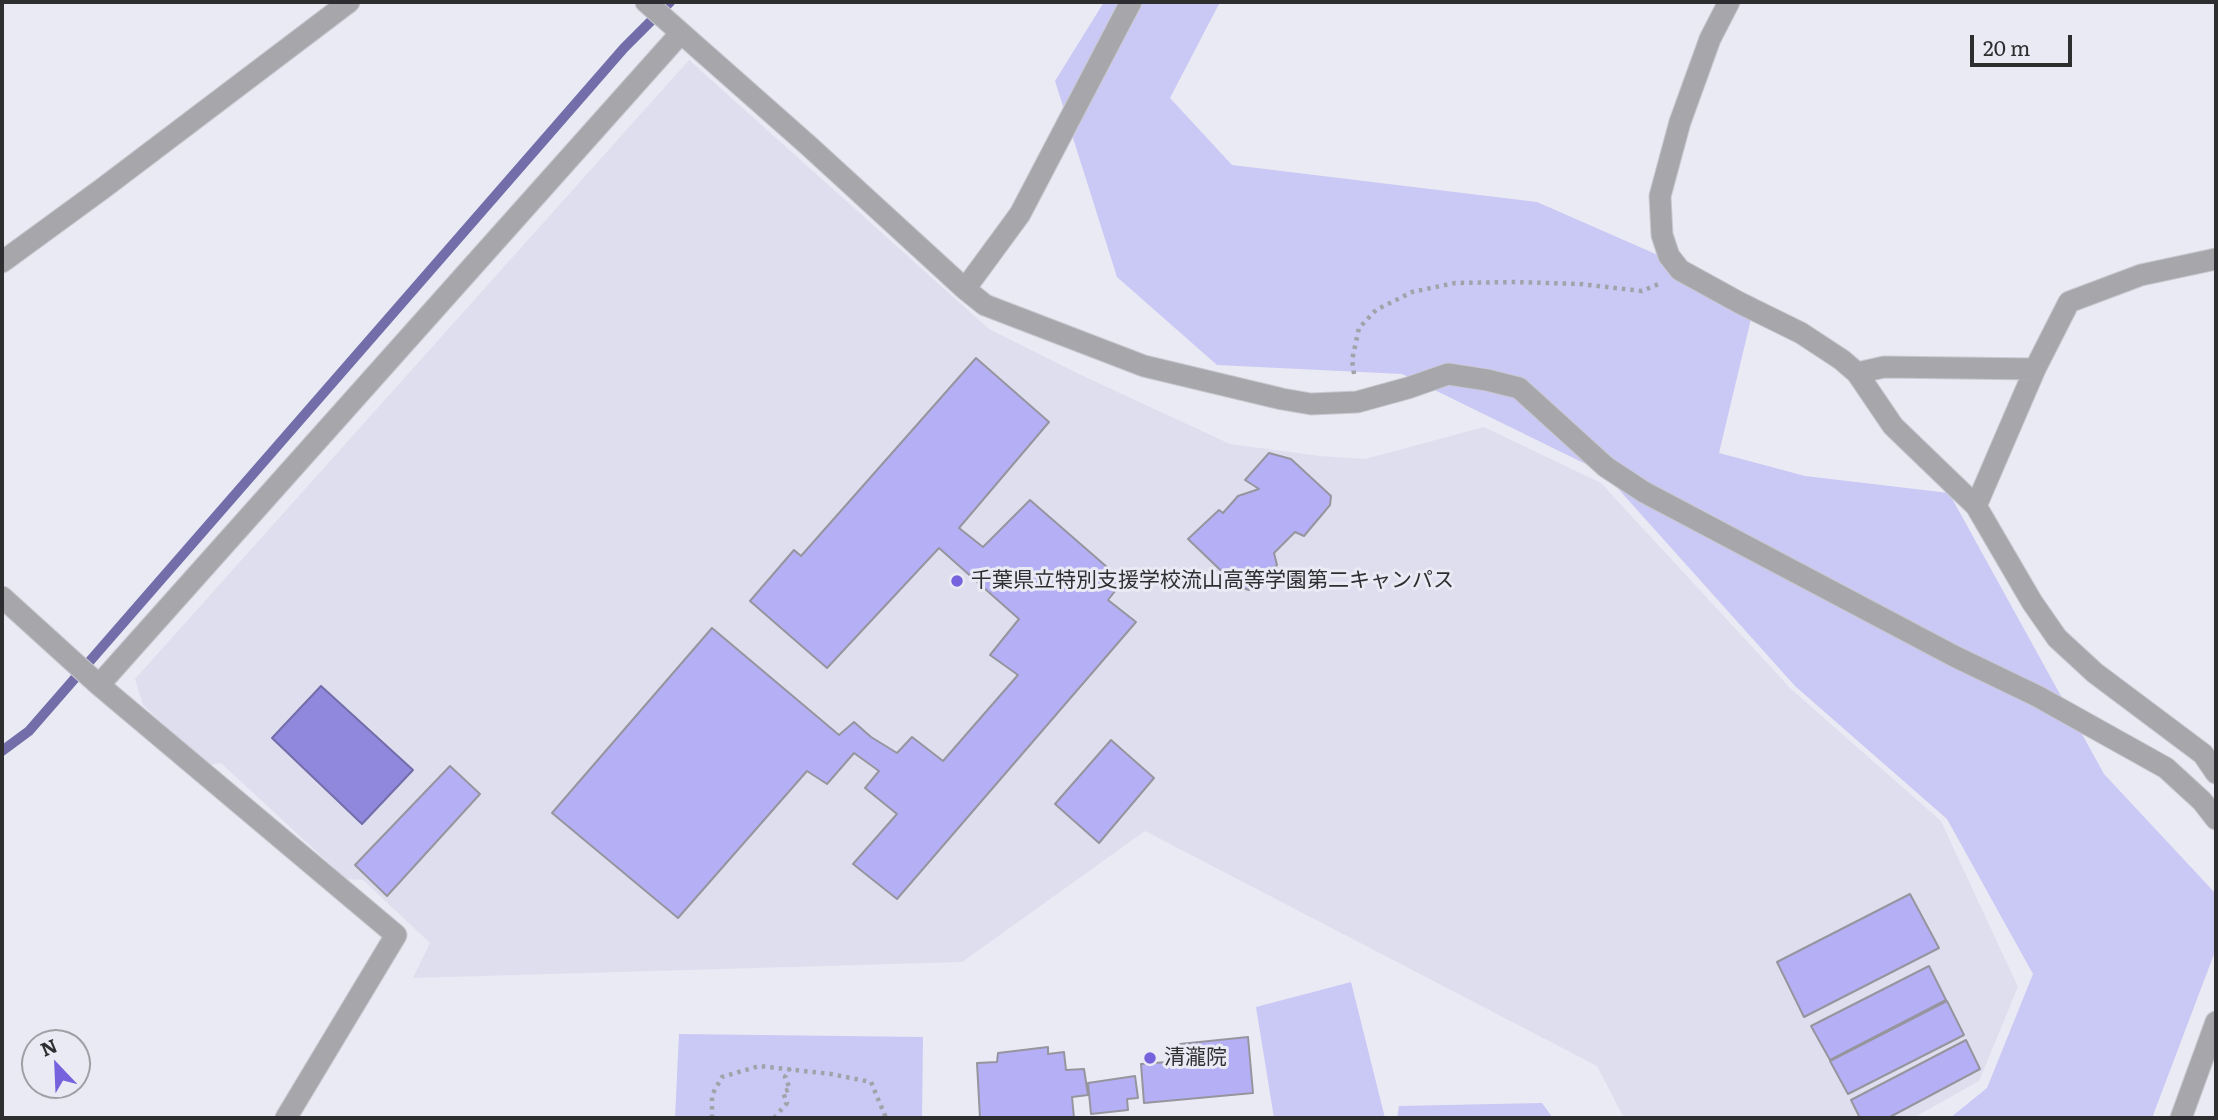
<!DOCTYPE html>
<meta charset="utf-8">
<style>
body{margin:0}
#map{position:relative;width:2218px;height:1120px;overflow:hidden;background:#eaeaf4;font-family:Literata,serif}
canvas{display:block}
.frame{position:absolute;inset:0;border:4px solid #2e2e31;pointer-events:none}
.north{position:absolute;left:21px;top:1029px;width:70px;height:70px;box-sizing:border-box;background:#eaeaf4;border:2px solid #9f9fa6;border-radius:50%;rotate:337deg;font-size:19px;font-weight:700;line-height:28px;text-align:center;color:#2e2e31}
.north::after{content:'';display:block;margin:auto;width:24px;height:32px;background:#7762dd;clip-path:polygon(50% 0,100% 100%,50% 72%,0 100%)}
.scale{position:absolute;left:1970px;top:35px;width:102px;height:32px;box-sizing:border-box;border:4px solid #2e2e31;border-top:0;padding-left:9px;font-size:21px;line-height:24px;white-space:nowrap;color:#2e2e31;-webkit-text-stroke:5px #eaeaf4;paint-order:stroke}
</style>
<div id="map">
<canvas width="2218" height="1120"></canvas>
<div class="frame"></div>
<div class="north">N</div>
<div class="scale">20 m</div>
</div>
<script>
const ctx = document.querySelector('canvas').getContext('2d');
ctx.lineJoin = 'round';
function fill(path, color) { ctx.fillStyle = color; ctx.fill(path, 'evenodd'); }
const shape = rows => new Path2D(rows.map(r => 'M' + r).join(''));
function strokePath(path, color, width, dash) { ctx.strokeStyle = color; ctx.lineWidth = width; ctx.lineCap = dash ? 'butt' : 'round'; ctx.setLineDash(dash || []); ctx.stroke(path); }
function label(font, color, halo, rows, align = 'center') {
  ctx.font = font + ' Literata,"Noto Sans JP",serif'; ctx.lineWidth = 6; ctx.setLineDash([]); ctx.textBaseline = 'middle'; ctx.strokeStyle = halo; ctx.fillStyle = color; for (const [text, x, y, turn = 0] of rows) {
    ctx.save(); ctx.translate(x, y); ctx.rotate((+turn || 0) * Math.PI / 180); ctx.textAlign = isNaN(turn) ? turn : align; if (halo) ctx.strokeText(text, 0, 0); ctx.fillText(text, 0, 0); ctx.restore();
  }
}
const built = shape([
 [689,60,989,329,1083,376,1230,444,1320,456,1365,459,1484,427,1601,483,1791,689,1941,821,2018,987,1979,1081,1913,1118,1624,1118,1597,1066,1145,831,962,962,413,978,430,943,363,880,346,879,221,763,207,765,143,705,135,679]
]);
const green = shape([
 [1104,2,1220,2,1170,98,1232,165,1537,202,1756,298,1719,453,1805,476,1949,493,2104,774,2216,894,2216,949,2152,1118,1950,1118,1987,1088,2033,974,1947,819,1795,686,1604,473,1402,374,1217,365,1117,277,1055,81],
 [1351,982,1385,1118,1274,1118,1256,1007],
 [679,1034,923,1037,922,1118,675,1118],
 [1542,1103,1553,1118,1397,1118,1399,1106]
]);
const water = shape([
 [321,686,413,770,362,824,272,738,321,686]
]);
const stream = shape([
 [2,751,29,731,624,48,670,2]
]);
const building = shape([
 [976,358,1049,422,959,528,983,547,1030,500,1123,581,1108,600,1136,622,897,899,853,864,897,814,865,788,879,771,854,753,827,784,807,771,678,918,552,813,712,628,839,735,854,722,871,737,897,753,912,737,943,761,1018,675,990,655,1019,619,939,548,827,668,750,601,794,550,801,556,976,358],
 [1269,453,1291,459,1331,496,1330,505,1304,536,1295,532,1274,553,1277,565,1249,590,1237,586,1188,539,1219,510,1223,513,1238,496,1259,489,1245,480,1269,453],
 [1111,740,1154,778,1099,843,1055,804,1111,740],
 [450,766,480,794,387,896,355,865,450,766],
 [1910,894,1939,948,1804,1017,1777,962,1910,894],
 [1929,966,1946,1000,1830,1060,1811,1026,1929,966],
 [1947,1001,1964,1035,1848,1094,1830,1061,1947,1001],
 [1248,1037,1253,1093,1144,1103,1141,1064,1181,1061,1180,1044,1248,1037],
 [1966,1040,1980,1069,1888,1118,1860,1118,1851,1100,1966,1040],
 [1048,1047,1048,1054,1064,1052,1066,1070,1084,1069,1088,1095,1072,1097,1074,1118,980,1118,977,1063,997,1062,998,1053,1048,1047],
 [1135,1076,1138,1098,1127,1099,1128,1110,1091,1114,1088,1083,1135,1076]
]);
const path = shape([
 [1354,374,1352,360,1359,328,1376,310,1412,292,1455,283,1516,282,1580,284,1642,291,1659,284],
 [712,1118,712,1095,722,1077,759,1066,831,1074,871,1082,886,1118],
 [774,1118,787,1103,783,1092,790,1089,785,1077,790,1068]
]);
const minor = shape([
 [646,2,809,146,965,289,1020,214,1131,2],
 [1729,2,1710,39,1680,122,1660,196,1662,235,1669,256,1680,270,1740,303,1801,333,1842,360,1857,373,1893,426,1976,506,2032,602,2057,638,2095,673,2203,754,2216,773],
 [2,262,102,189,349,2],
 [965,289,985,305,1144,366,1282,399,1311,404,1357,402,1408,388,1448,374,1487,380,1519,388,1606,467,1644,492,1954,656,2037,696,2166,768,2202,801,2216,819],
 [1857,373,1884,367,2035,369,2069,302,2141,275,2216,259],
 [1976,506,2035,369],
 [2,597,99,685,396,935,286,1118],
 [99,685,680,34],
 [2181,1118,2216,1022]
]);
const markers = [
 [957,581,7,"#7762dd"],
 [1150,1058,7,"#7762dd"]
];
const poiNames = [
 ["千葉県立特別支援学校流山高等学園第二キャンパス",971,581],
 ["清瀧院",1164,1058]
];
fill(built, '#dedeef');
fill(green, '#cac8f4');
fill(water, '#9088dc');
strokePath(water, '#736da9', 2);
strokePath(stream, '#736da9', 10);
fill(building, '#b5b0f6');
strokePath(building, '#96959e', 2);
strokePath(minor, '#c8c8d1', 23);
strokePath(path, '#a2a2a9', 4.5, [3.5, 5]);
strokePath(minor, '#a7a7ab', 21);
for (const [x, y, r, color] of markers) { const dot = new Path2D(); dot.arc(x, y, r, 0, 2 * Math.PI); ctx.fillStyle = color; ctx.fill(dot); strokePath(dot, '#eaeaf4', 2.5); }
label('21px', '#2e2e31', '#eaeaf4', poiNames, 'left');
</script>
